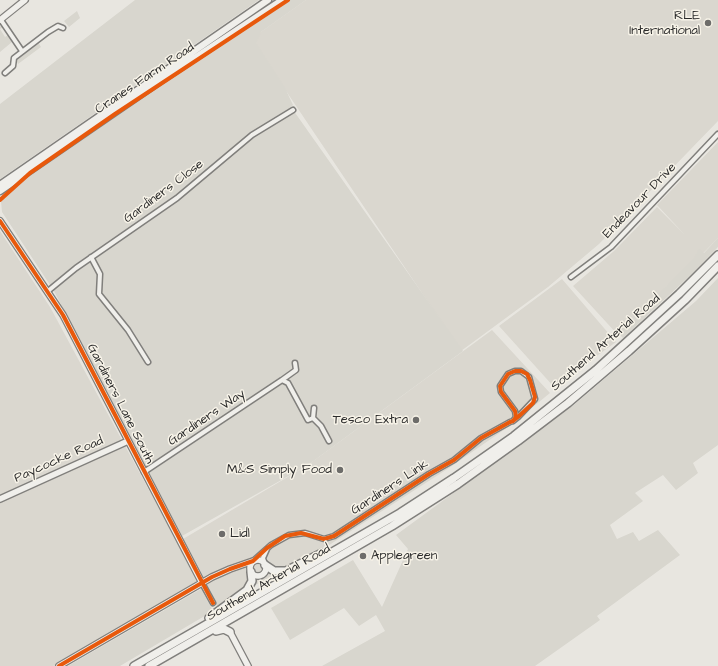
<!DOCTYPE html>
<style>
body{margin:0}
canvas{display:block;background:#e8e6e0}
</style>
<canvas width="718" height="666"></canvas>
<script>
const ctx = document.querySelector('canvas').getContext('2d');
ctx.lineJoin = 'round';
function fill(path, color) { ctx.fillStyle = color; ctx.fill(path, 'evenodd'); }
const shape = rows => new Path2D(rows.map(r => 'M' + r).join(''));
function strokePath(path, color, width, dash) { ctx.strokeStyle = color; ctx.lineWidth = width; ctx.lineCap = dash ? 'butt' : 'round'; ctx.setLineDash(dash || []); ctx.stroke(path); }
function label(font, color, halo, rows, align = 'center') {
  ctx.font = font + ' "Architects Daughter",sans-serif'; ctx.lineWidth = 3; ctx.setLineDash([]); ctx.textBaseline = 'middle'; ctx.strokeStyle = halo; ctx.fillStyle = color; for (const [text, x, y, turn = 0] of rows) {
    ctx.save(); ctx.translate(x, y); ctx.rotate((+turn || 0) * Math.PI / 180); ctx.textAlign = isNaN(turn) ? turn : align; if (halo) ctx.strokeText(text, 0, 0); ctx.fillText(text, 0, 0); ctx.restore();
  }
}
const built = shape([
 [306,0,718,0,718,121,599,244,548,287,461,351,251,39],
 [718,142,718,238,667,290,618,335,573,286,614,251,657,207,685,235,657,205],
 [0,231,50,307,177,542,197,583,53,666,0,666],
 [562,279,616,342,554,387,499,326],
 [492,330,550,393,511,425,449,468,323,549,246,590,218,608,183,539,308,465]
]);
const green = shape([
 [135,0,259,0,0,179,0,104],
 [287,0,306,0,261,32,256,43,285,88,293,105,291,107,463,351,308,465,182,536,54,291,2,212,1,201,28,175],
 [77,11,80,18,69,27,64,21],
 [0,26,3,27,0,29,5,37,8,35,12,42,0,52],
 [38,42,41,47,18,64,16,60],
 [718,238,718,247,694,272,623,338,617,332,666,287,694,258,699,249,704,253],
 [718,278,718,445,693,463,698,473,676,490,663,475,635,493,643,501,610,525,617,539,633,532,639,541,658,530,680,555,597,616,600,620,535,666,322,666,385,631,376,615,359,626,344,608,290,640,271,608,353,560,382,607,408,549,396,535,575,404,696,301],
 [201,589,213,611,120,666,68,666]
]);
const street = shape([
 [1,20,22,51],
 [5,73,13,66,14,58,48,32,58,26,63,28],
 [91,257,100,274,99,294,128,330,148,362],
 [571,277,611,247,718,134],
 [48,291,76,268,177,198,252,135,293,110],
 [282,380,296,370,295,363],
 [313,418,321,426,329,441],
 [144,472,282,380,288,383,308,420,313,418,314,408],
 [253,561,271,545,289,535,305,533,324,539,334,536,429,474,454,460,481,438,510,422,513,421,518,417,535,399,529,377,521,371,515,371,508,374,500,386,501,392,515,411,516,417,513,421],
 [265,565,263,558,267,549],
 [202,583,213,603]
]);
const secondary = shape([
 [0,20,25,0],
 [0,221,63,315,202,583],
 [0,499,128,441],
 '250 568a8 8 0 1 1 16 0a8 8 0 1 1-16 0Z',
 [230,632,248,666],
 [59,666,212,577,230,569,253,561]
]);
const primary = shape([
 [0,185,268,0],
 [0,191,160,81,282,0]
]);
const highway = shape([
 [265,565,274,571,286,571,322,553],
 [209,618,247,590,252,581,251,572],
 [216,631,224,629,230,632],
 [134,666,400,513,454,478,514,436,596,370,679,294,718,255],
 [149,666,392,526,458,484,518,441,568,403,629,351,685,300,718,266]
]);
const cycleway = shape([
 [0,200,30,173,115,114,288,0],
 [0,221,63,315,213,603],
 [59,666,212,577,230,569,253,561,267,548,285,536,301,533,324,539,334,536,429,474,454,460,481,438,510,422,513,421,518,417,533,403,535,397,530,380,527,374,521,371,515,371,508,374,500,386,501,392,515,411,516,417,513,421]
]);
const markers = [
 [708,23,4,"#6d6c6a"],
 [416,420,4,"#6d6c6a"],
 [340,470,4,"#6d6c6a"],
 [222,534,4,"#6d6c6a"],
 [363,556,4,"#6d6c6a"]
];
const poiNames = [
 ["RLE",700,16],
 ["International",700,31],
 ["Tesco Extra",408,420],
 ["M&S Simply Food",332,470],
 ["Lidl",230,534,"left"],
 ["Applegreen",371,556,"left"]
];
const streetNames = [
 ["Cranes Farm Road",145,79,-34],
 ["Gardiners Close",164,192,-37],
 ["Endeavour Drive",640,201,-46],
 ["Southend Arterial Road",606,343,-41],
 ["Gardiners Lane South",120,404,63],
 ["Gardiners Way",207,418,-34],
 ["Paycocke Road",59,460,-24],
 ["Gardiners Link",390,488,-33],
 ["Southend Arterial Road",269,583,-30]
];
fill(built, '#dad7cf');
fill(green, '#d8d6ce');
strokePath(street, '#807f7c', 7);
strokePath(secondary, '#807f7c', 8);
strokePath(primary, '#807f7c', 9);
strokePath(highway, '#807f7c', 10);
strokePath(street, '#f0efeb', 4);
strokePath(secondary, '#f0efeb', 5.5);
strokePath(primary, '#f0efeb', 6);
strokePath(highway, '#f0efeb', 7);
strokePath(cycleway, '#e8590c', 4);
for (const [x, y, r, color] of markers) { const dot = new Path2D(); dot.arc(x, y, r, 0, 2 * Math.PI); ctx.fillStyle = color; ctx.fill(dot); strokePath(dot, '#f7f3e8', 1.5); }
label('13px', '#2b2b2b', '#f7f3e8', poiNames, 'right');
label('13px', '#2b2b2b', '#f7f3e8', streetNames);
</script>
